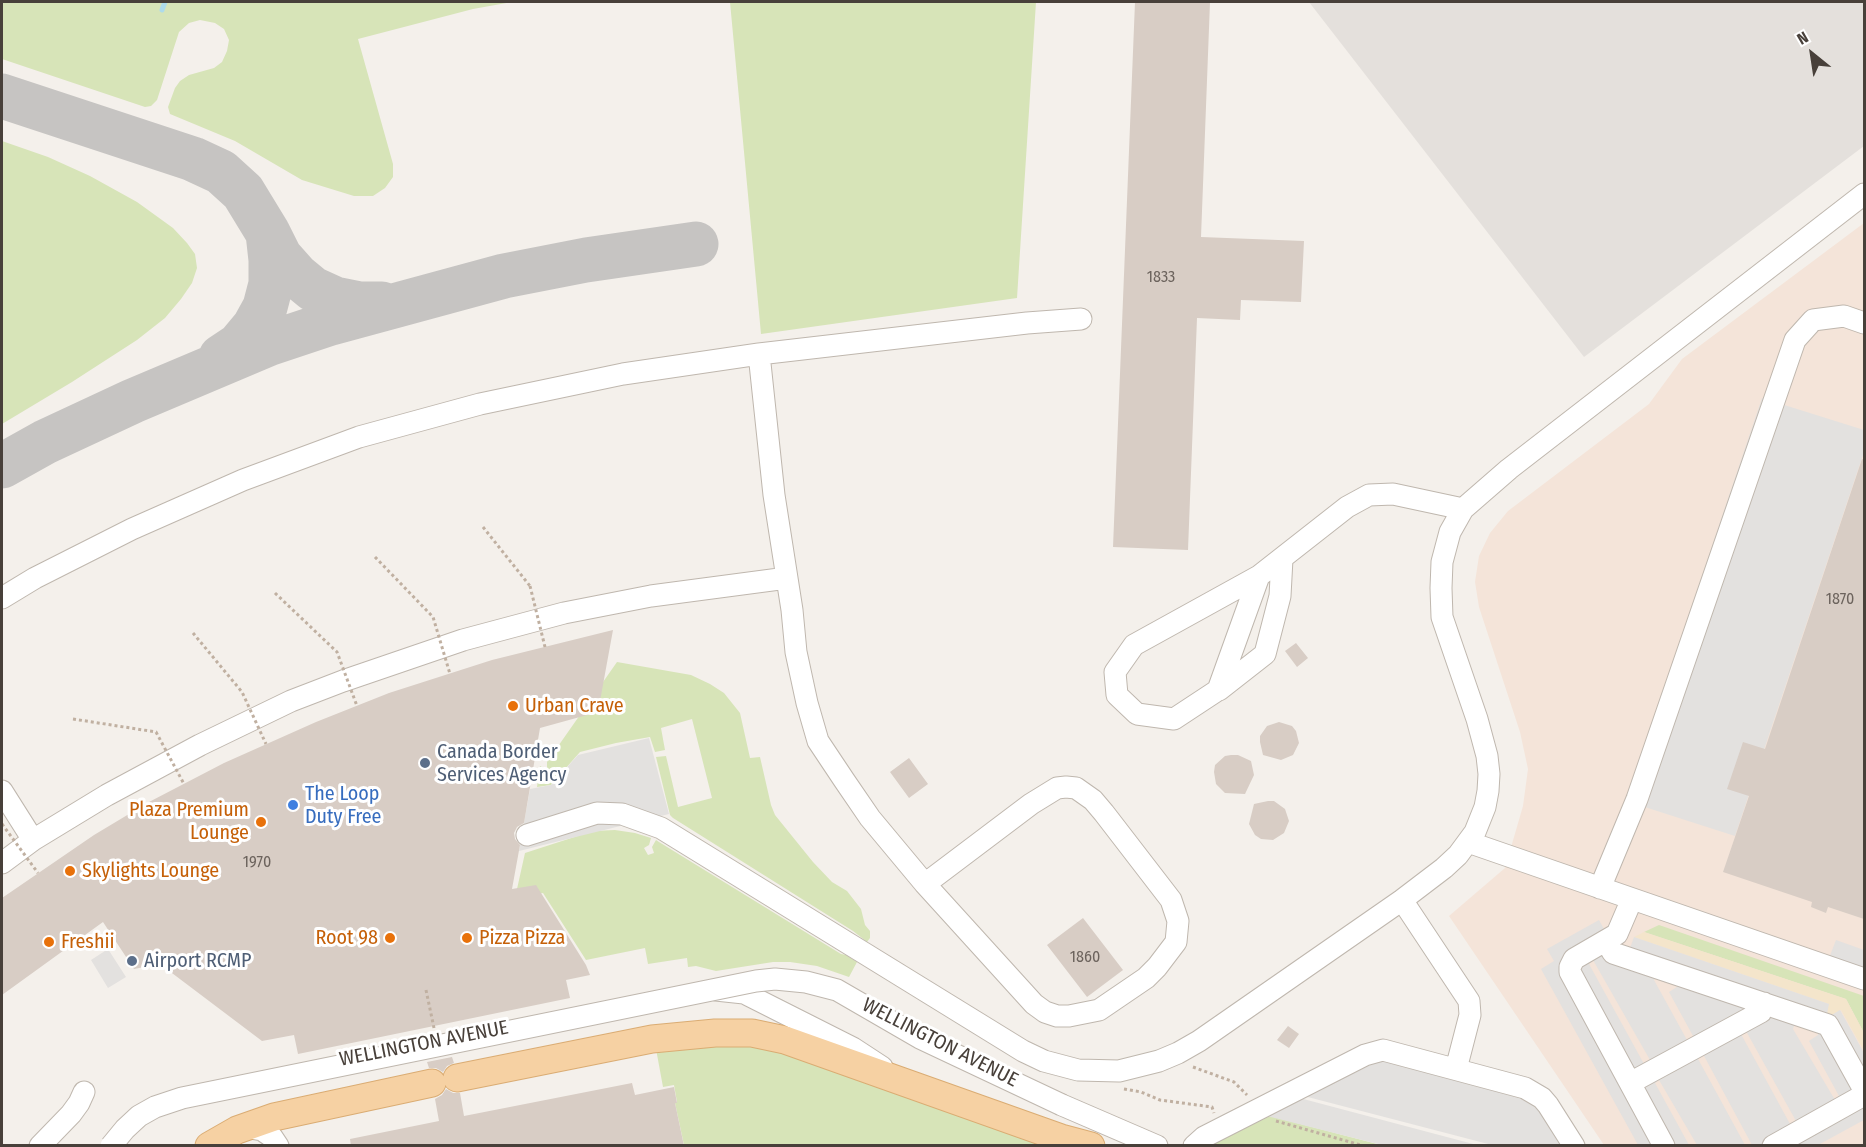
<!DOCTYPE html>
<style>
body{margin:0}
#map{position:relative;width:1866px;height:1147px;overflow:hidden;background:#f4f0eb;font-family:"Fira Sans Condensed",sans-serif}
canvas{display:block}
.frame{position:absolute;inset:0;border:3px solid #48403a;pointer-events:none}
.north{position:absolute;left:1782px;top:24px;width:60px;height:60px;-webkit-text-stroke:4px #fff;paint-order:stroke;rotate:330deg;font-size:16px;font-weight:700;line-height:24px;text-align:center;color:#48403a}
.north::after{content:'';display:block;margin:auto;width:21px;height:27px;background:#48403a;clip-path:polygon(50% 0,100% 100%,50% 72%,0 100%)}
</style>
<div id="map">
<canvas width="1866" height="1147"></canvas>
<div class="frame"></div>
<div class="north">N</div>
</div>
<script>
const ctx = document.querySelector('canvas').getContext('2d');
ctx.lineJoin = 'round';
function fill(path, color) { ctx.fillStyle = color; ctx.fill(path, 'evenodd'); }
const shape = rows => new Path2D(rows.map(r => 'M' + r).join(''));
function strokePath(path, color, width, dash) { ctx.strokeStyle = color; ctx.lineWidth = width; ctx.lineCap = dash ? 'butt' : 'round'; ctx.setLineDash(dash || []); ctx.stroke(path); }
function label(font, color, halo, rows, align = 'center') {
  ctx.font = font + ' "Fira Sans Condensed",sans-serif'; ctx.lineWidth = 6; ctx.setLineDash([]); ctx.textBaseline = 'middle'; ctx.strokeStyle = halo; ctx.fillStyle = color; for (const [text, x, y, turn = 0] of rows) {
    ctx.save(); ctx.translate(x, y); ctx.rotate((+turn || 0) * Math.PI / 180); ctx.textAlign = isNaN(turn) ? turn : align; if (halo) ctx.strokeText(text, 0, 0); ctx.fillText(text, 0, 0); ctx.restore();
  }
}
const commercial = shape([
 [1864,223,1864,1145,1604,1145,1449,916,1505,868,1523,806,1528,769,1520,732,1479,607,1475,582,1479,556,1490,533,1508,511,1649,404,1682,359]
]);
const industrial = shape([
 [1309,2,1864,2,1864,146,1584,357]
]);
const green = shape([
 [2,2,512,2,473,9,358,39,393,164,393,177,385,188,373,196,354,196,302,180,235,141,170,114,168,107,175,88,180,81,189,75,214,68,222,62,227,51,229,40,224,29,215,23,200,20,189,23,179,32,157,100,151,106,145,107,2,59],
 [730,2,1036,2,1017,298,761,334],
 [2,141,48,157,90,176,137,202,173,228,187,243,195,254,197,268,192,283,181,299,165,318,137,340,72,382,2,424],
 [617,662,691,675,710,684,724,693,740,713,750,758,760,757,771,805,775,815,813,862,832,882,847,891,861,909,865,925,870,931,870,938,867,942,853,931,673,818,670,815,656,757,666,756,678,807,712,798,692,719,661,728,665,750,655,752,650,737,616,743,580,752,551,785,537,787,540,766,545,769,547,768,547,762],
 [615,830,635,833,651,838,649,845,644,848,648,855,654,853,652,847,656,840,659,842,841,954,846,955,857,962,849,977,817,966,790,962,773,962,716,971,696,966,688,967,687,958,648,964,645,948,586,960,543,893,515,898,525,853,593,831],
 [1659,925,1864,996,1864,1033,1846,999,1644,932],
 [705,1041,777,1045,1057,1145,684,1145,675,1103,677,1102,674,1085,663,1087,656,1049],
 [1270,1116,1274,1117,1381,1145,1213,1146,1214,1142]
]);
const sand = shape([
 [1644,932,1846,999,1864,1033,1864,1051,1841,1010,1830,1016,1826,1014,1829,1004,1634,937]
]);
const parking = shape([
 [1762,398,1864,430,1864,452,1735,836,1626,801],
 [649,738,669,814,519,851,530,789,551,785,578,755],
 [1599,920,1605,931,1623,949,1629,951,1634,937,1829,1004,1827,1014,1830,1016,1840,1010,1864,1053,1864,1120,1818,1145,1752,1145,1703,1054,1697,1057,1745,1145,1697,1145,1659,1080,1655,1083,1689,1145,1638,1145,1541,969,1554,961,1547,949],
 [1593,960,1650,1060,1649,1062,1644,1064,1589,964],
 [1655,977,1680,985,1669,992,1693,1036,1692,1039,1687,1040,1654,980],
 [1798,1025,1818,1031,1818,1035,1809,1041,1839,1096,1835,1100,1793,1029,1794,1026],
 [1746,1031,1796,1121,1792,1124,1790,1124,1741,1034],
 [1836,940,1864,950,1864,979,1826,966],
 [108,949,126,977,108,988,91,960],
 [1381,1040,1512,1075,1583,1145,1492,1145,1277,1089],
 [1292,1096,1477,1145,1382,1145,1259,1114]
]);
const stream = shape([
 [162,10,165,2]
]);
const taxiway = shape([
 [2,96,193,159,221,172,243,192,268,233,271,260,271,284,265,307,254,327,239,345,221,357],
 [268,233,280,257,296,275,313,289,335,299,360,304,382,304],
 [2,466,45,442,133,401,268,344,331,323,504,276,586,260,696,244]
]);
const building = shape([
 [1135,2,1210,2,1201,237,1304,241,1301,302,1241,300,1240,320,1197,318,1188,550,1113,547],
 [1862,459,1864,460,1864,919,1828,907,1826,913,1811,907,1812,902,1723,872,1749,796,1727,789,1743,742,1765,749],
 [613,630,598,712,540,728,524,823,517,827,514,833,515,839,520,845,512,889,536,885,586,965,590,975,566,980,570,998,298,1054,294,1035,262,1041,160,964,134,969,103,922,2,995,2,898,94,835,149,802,224,763,316,722,389,693,492,660],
 [1296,643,1308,658,1297,667,1285,651],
 [1279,722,1292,726,1296,731,1299,743,1293,755,1281,760,1263,755,1260,742,1260,736,1267,726],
 [1231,755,1238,755,1251,761,1254,775,1245,794,1225,793,1216,784,1214,772,1215,765,1225,756],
 [909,758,928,784,909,798,890,772],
 [1268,801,1274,801,1285,809,1289,821,1284,833,1273,840,1261,839,1255,835,1249,824,1254,804],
 [1083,918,1123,970,1087,997,1047,945],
 [1288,1026,1299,1034,1289,1048,1277,1040],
 [452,1057,454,1063,447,1066,443,1072,436,1068,429,1068,427,1062],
 [632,1083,635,1095,674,1087,677,1103,675,1103,684,1146,351,1146,350,1139,439,1121,435,1099,442,1095,446,1089,453,1093,460,1093,464,1116]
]);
const path = shape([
 [483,527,530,586],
 [426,990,434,1028],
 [1193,1067,1234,1082,1247,1095],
 [1124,1089,1141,1092,1160,1100,1212,1107,1214,1113],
 [1276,1121,1364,1146]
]);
const minor = shape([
 [759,354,774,495,792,610,796,652,807,703,818,741,844,780,870,818,925,884,1034,1004,1045,1012,1057,1016,1069,1016,1099,1010,1146,978,1157,967,1176,942,1178,921,1171,900,1104,813,1093,800,1076,788,1066,787,1057,788,1031,804,925,884],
 [1259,576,1218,690,1174,719,1137,714,1117,695,1115,672,1134,645,1259,576,1347,507,1369,495,1393,494,1463,509],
 [2,598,35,578,132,529,243,480,359,437,480,404,623,374,759,354,1027,323,1081,319],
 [1219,690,1265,654,1280,596,1282,559],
 [2,791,33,840],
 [527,835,597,813,622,814,661,828,1023,1051,1044,1061,1078,1070,1119,1071,1159,1061,1178,1053,1199,1041,1402,900,1444,868,1458,855,1475,832,1485,807,1488,791,1489,774,1487,756,1477,719,1442,617,1441,588,1442,562,1450,532,1463,509,1509,469,1864,194],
 [1468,842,1864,979],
 [2,863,33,840,107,795,200,745,291,701,343,681,463,640,564,613,651,596,787,578],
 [1600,888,1637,799,1795,340,1813,320,1844,316,1864,323],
 [1632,899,1617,934,1574,959,1570,967,1570,972,1664,1146],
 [1402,900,1469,1001,1470,1015,1456,1069],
 [1606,941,1613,953,1828,1025,1864,1090],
 [716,990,744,993,853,1048,882,1067],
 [1630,1083,1761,1012,1764,1003],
 [1062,1105,1157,1146],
 [244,1127,262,1130,272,1137,278,1146],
 [40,1146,71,1114,79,1103,84,1092],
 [1194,1146,1204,1137,1365,1055,1383,1050,1525,1088,1542,1098,1548,1105,1574,1146],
 [1773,1146,1864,1095]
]);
const major = shape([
 [457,1078,652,1039,715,1033,752,1033,785,1040,1061,1138,1091,1146],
 [209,1146,237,1130,274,1117,432,1083]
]);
const pathBridge = shape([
 [375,557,433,617,450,674],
 [530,586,545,647],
 [275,593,337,652,357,706],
 [193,633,242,692,266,744],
 [73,719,156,732,184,784],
 [2,824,38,873]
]);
const minorBridge = shape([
 [111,1146,125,1129,139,1116,155,1107,182,1098,756,981,775,979,806,982,837,990,920,1038,1062,1105]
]);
const markers = [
 [513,706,6,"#e8710a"],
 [425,763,6,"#5c6f8a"],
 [293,805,6,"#3f7fe0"],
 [261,822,6,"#e8710a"],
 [70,871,6,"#e8710a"],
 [390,938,6,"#e8710a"],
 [467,938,6,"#e8710a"],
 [49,942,6,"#e8710a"],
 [132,961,6,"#5c6f8a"]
];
const numberNames = [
 ["1833",1161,278],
 ["1870",1840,600],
 ["1970",257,863],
 ["1860",1085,958]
];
const foodNames = [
 ["Urban Crave",525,706],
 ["Plaza Premium",249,810,"right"],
 ["Lounge",249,833,"right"],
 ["Skylights Lounge",82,871],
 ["Root 98",378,938,"right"],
 ["Pizza Pizza",479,938],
 ["Freshii",61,942]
];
const serviceNames = [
 ["Canada Border",437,752],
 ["Services Agency",437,775],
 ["Airport RCMP",144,961]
];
const shopNames = [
 ["The Loop",305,794],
 ["Duty Free",305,817]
];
const streetNames = [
 ["WELLINGTON AVENUE",940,1043,27],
 ["WELLINGTON AVENUE",424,1044,-11]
];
fill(commercial, '#f4e4d9');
fill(industrial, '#e4e0dc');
fill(green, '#d7e4b8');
fill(sand, '#f4e5cb');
fill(parking, '#e3e1df');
strokePath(stream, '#aedbeb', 5);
strokePath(taxiway, '#c6c4c2', 45);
fill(building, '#d8cdc5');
strokePath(minor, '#bfb7ae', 23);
strokePath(major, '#daac73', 29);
strokePath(path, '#c0b0a1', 3, [3, 3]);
strokePath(minor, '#fff', 21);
strokePath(major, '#f6d1a3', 27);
strokePath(minorBridge, '#bfb7ae', 23, []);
strokePath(pathBridge, '#c0b0a1', 3, [3, 3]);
strokePath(minorBridge, '#fff', 21);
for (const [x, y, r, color] of markers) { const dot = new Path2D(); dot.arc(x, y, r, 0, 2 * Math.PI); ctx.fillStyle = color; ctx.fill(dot); strokePath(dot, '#fff', 2); }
label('16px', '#6c635d', null, numberNames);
label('20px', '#c56008', '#fff', foodNames, 'left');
label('20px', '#4e5e75', '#fff', serviceNames, 'left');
label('20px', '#366cbe', '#fff', shopNames, 'left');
label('20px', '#48403a', '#fff', streetNames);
</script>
